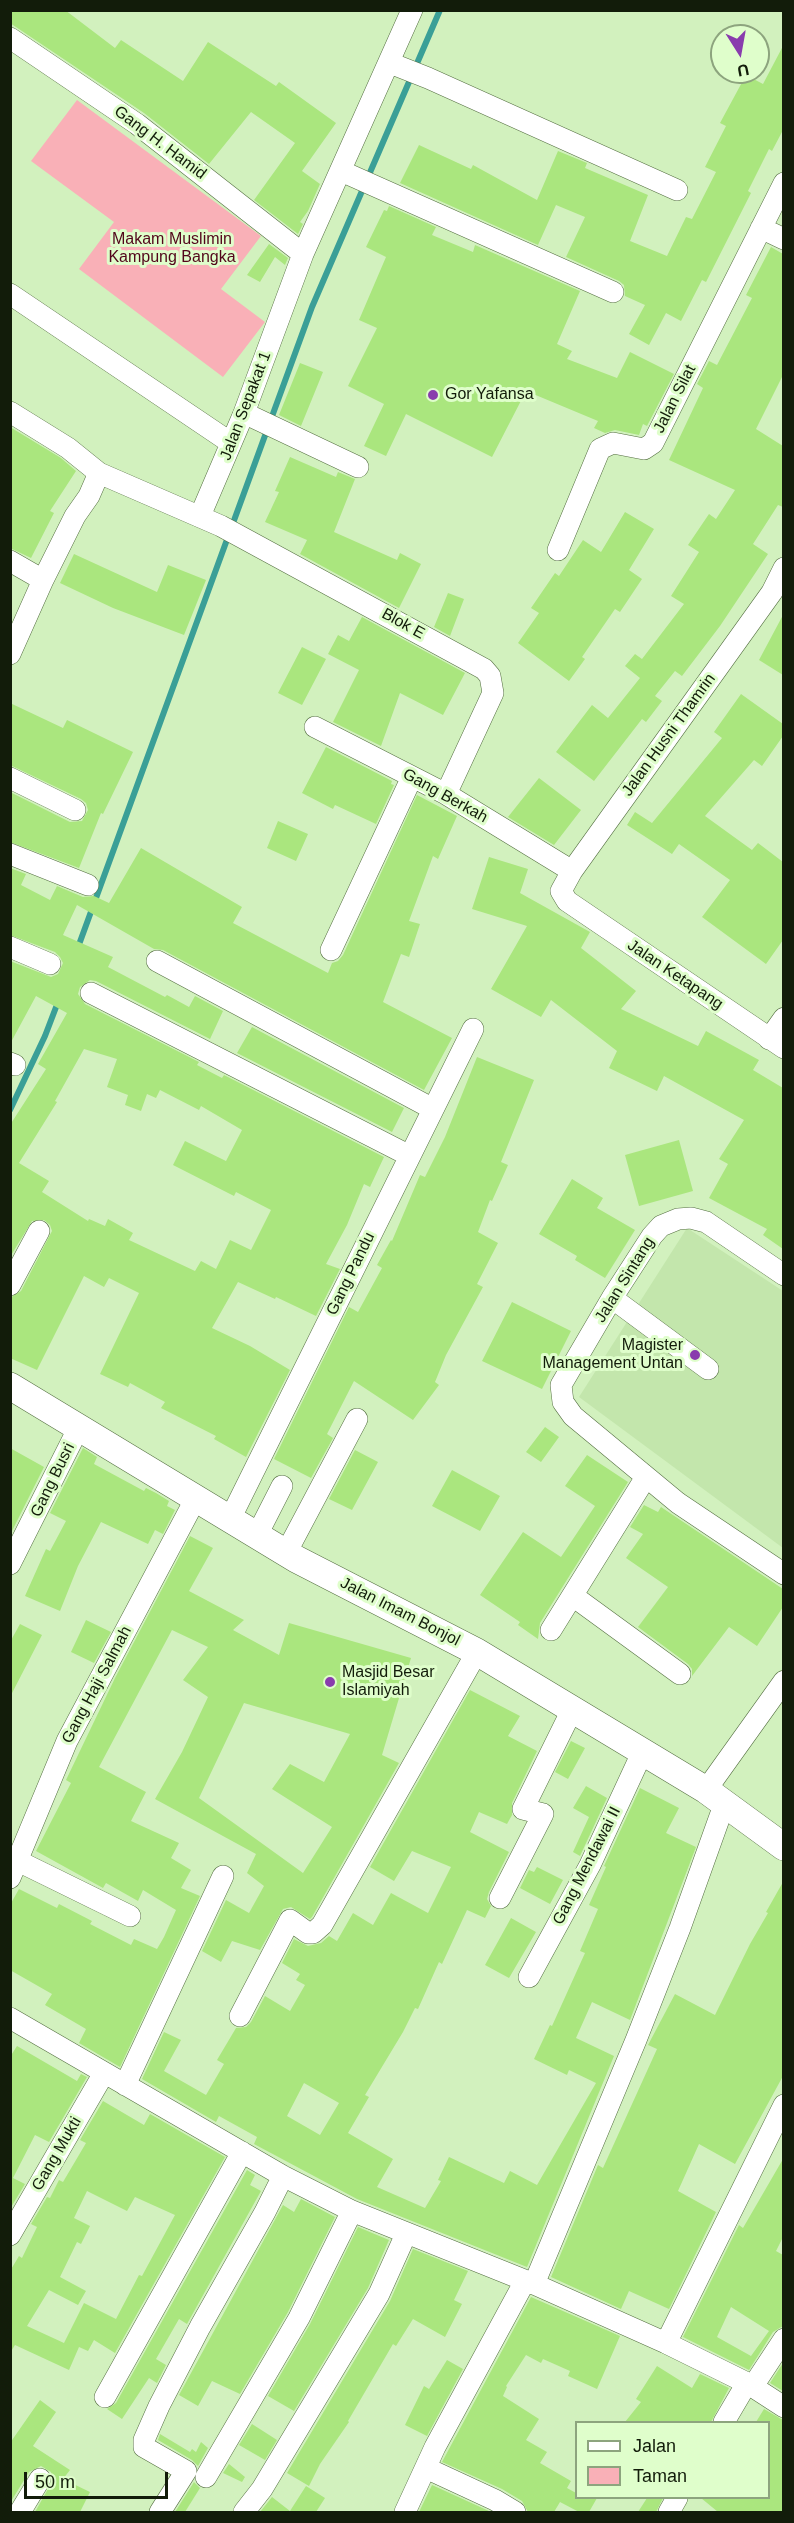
<!DOCTYPE html>
<style>
body{margin:0}
#map{position:relative;width:794px;height:2523px;overflow:hidden;background:#d2f1be;font-family:Arial,sans-serif}
canvas{display:block}
.frame{position:absolute;inset:0;border:12px solid #121c0a;pointer-events:none}
.legend{position:absolute;left:575px;top:2421px;width:195px;height:78px;box-sizing:border-box;background:#dffecb;border:2px solid #8da47e;margin:0;padding:8px 10px;list-style:none;font-size:18px;color:#121c0a}
.legend li{display:flex;align-items:center;gap:12px;height:30px}
.legend b{width:30px;border:2px solid #8da47e}
.north{position:absolute;left:710px;top:24px;width:60px;height:60px;box-sizing:border-box;background:#dffecb;border:2px solid #8da47e;border-radius:50%;rotate:169deg;font-size:16px;font-weight:700;line-height:24px;text-align:center;color:#121c0a}
.north::after{content:'';display:block;margin:auto;width:21px;height:27px;background:#893cad;clip-path:polygon(50% 0,100% 100%,50% 72%,0 100%)}
.scale{position:absolute;left:24px;top:2472px;width:144px;height:27px;box-sizing:border-box;border:3px solid #121c0a;border-top:0;padding-left:8px;font-size:18px;line-height:21px;white-space:nowrap;color:#121c0a;-webkit-text-stroke:4px #dffecb;paint-order:stroke}
</style>
<div id="map">
<canvas width="794" height="2523"></canvas>
<div class="frame"></div>
<ul class="legend">
<li><b style="height:8px;background:#fff"></b>Jalan</li>
<li><b style="height:16px;background:#f9b0b7"></b>Taman</li>
</ul>
<div class="north">U</div>
<div class="scale">50 m</div>
</div>
<script>
const ctx = document.querySelector('canvas').getContext('2d');
ctx.lineJoin = 'round';
function fill(path, color) { ctx.fillStyle = color; ctx.fill(path, 'evenodd'); }
const shape = rows => new Path2D(rows.map(r => 'M' + r).join(''));
function strokePath(path, color, width, dash) { ctx.strokeStyle = color; ctx.lineWidth = width; ctx.lineCap = dash ? 'butt' : 'round'; ctx.setLineDash(dash || []); ctx.stroke(path); }
function label(font, color, halo, rows, align = 'center') {
  ctx.font = font + ' Arial,sans-serif'; ctx.lineWidth = 6; ctx.setLineDash([]); ctx.textBaseline = 'middle'; ctx.strokeStyle = halo; ctx.fillStyle = color; for (const [text, x, y, turn = 0] of rows) {
    ctx.save(); ctx.translate(x, y); ctx.rotate((+turn || 0) * Math.PI / 180); ctx.textAlign = isNaN(turn) ? turn : align; if (halo) ctx.strokeText(text, 0, 0); ctx.fillText(text, 0, 0); ctx.restore();
  }
}
const built = shape([
 [687,1228,783,1291,783,1548,579,1397]
]);
const green = shape([
 [77,100,261,236,221,289,265,322,223,377,79,269,114,222,31,161]
]);
const stream = shape([
 [77,950,312,307,440,10],
 [10,1110,45,1036,58,1002]
]);
const building = shape([
 [10,10,65,10,115,48,121,40,183,81,208,42,276,86,279,82,336,123,302,171,320,184,308,211,300,222,303,224,298,234,254,200,295,143,251,112,209,164,144,113,10,23],
 [783,46,783,130,772,151,769,149,748,191,751,193,706,282,702,280,681,321,666,313,649,345,629,334,645,305,625,296,624,285,619,281,566,257,585,217,556,205,538,245,400,183,419,145,471,169,473,165,537,200,558,151,587,163,585,168,648,195,630,241,667,256,686,217,692,219,716,172,705,167,726,126,720,123,746,75,763,84],
 [389,206,436,227,432,235,473,252,475,245,580,291,557,344,572,351,567,359,617,378,630,352,674,374,647,426,643,424,639,435,615,430,605,433,594,428,598,421,526,391,492,457,406,414,386,456,364,446,384,404,348,386,377,328,359,320,386,257,366,247,384,210,387,211],
 [269,244,288,258,285,265,275,257,260,282,247,275],
 [771,247,783,254,783,375,756,429,783,446,783,507,778,505,753,544,768,554,720,626,682,676,675,671,655,696,662,701,646,722,642,719,594,781,556,752,592,705,608,718,640,678,625,666,635,654,642,659,684,604,671,596,699,552,688,545,709,514,716,519,735,490,669,460,703,388,697,384,709,361,717,365,752,298,746,295],
 [300,363,323,372,301,426,279,415],
 [10,427,61,458,76,471,50,511,54,513,31,558,10,548],
 [290,457,336,477,338,472,355,479,334,532,397,560,400,553,421,564,399,608,300,554,307,540,265,522,279,492,275,491],
 [625,512,654,529,629,570,642,579,620,612,615,609,582,657,585,659,569,681,518,643,539,613,531,608,555,573,559,576,583,540,601,552],
 [74,554,157,592,168,565,206,580,184,635,113,608,60,583],
 [448,593,464,599,450,636,434,627],
 [783,615,783,675,759,660],
 [362,617,465,673,443,715,400,693,381,746,333,722,359,670,328,654,338,635,349,641],
 [302,647,326,659,302,705,278,693],
 [741,694,783,724,783,736,762,766,754,760,705,816,752,850,758,843,783,862,783,940,766,964,702,917,730,880,679,844,672,854,627,825,635,812,652,823,722,738,714,732],
 [10,703,63,728,67,720,133,752,103,814,101,813,79,868,10,842,10,792,70,822,82,821,88,810,86,803,81,799,10,765],
 [326,747,392,781,391,784,394,785,376,824,335,805,333,809,302,793],
 [539,778,581,810,554,845,508,817],
 [417,795,457,816,438,859,433,856,409,921,420,924,409,957,401,954,383,1002,452,1038,424,1090,163,950,154,949,77,905,63,935,113,957,108,967,165,997,167,995,189,1007,195,996,223,1011,210,1039,96,981,90,980,80,987,78,994,85,1004,199,1062,197,1065,222,1078,224,1075,384,1157,370,1187,364,1184,347,1225,326,1264,340,1269,316,1316,276,1297,275,1299,238,1282,212,1328,250,1346,290,1370,246,1457,214,1439,216,1436,161,1408,165,1402,130,1383,128,1387,100,1374,139,1293,109,1278,104,1287,84,1276,37,1370,10,1358,10,1298,21,1291,52,1231,50,1225,44,1220,32,1221,10,1257,10,1125,46,1069,38,1064,67,1013,36,996,10,1044,10,961,51,977,58,974,63,963,60,957,55,952,10,935,10,868,26,874,21,885,50,900,57,886,83,897,94,896,109,903,141,848,242,907,233,923,328,973,332,963,338,961,343,955],
 [84,1049,117,1059,107,1087,128,1095,125,1105,141,1111,147,1094,156,1098,160,1090,199,1110,201,1106,242,1130,226,1161,185,1141,173,1165,234,1196,236,1192,271,1210,251,1250,230,1240,216,1269,201,1261,195,1271,129,1240,133,1233,108,1219,105,1226,89,1219,88,1221,42,1192,49,1181,19,1163,57,1102,55,1101],
 [278,821,308,834,296,861,267,848],
 [489,857,528,869,520,893,590,932,581,948,636,991,621,1009,698,1046,706,1031,759,1060,753,1070,783,1088,783,1249,763,1235,767,1229,709,1198,728,1164,719,1159,744,1120,664,1076,657,1091,609,1068,617,1051,551,1000,541,1017,491,989,527,926,472,909],
 [252,1027,404,1108,392,1132,237,1053],
 [477,1057,534,1080,501,1162,508,1165,492,1201,490,1200,478,1232,498,1243,477,1284,483,1287,446,1355,435,1382,439,1385,413,1420,354,1381,327,1434,333,1438,311,1478,274,1459,349,1307,358,1312,382,1268,377,1265,391,1240,392,1241,420,1175,425,1177,445,1137],
 [679,1140,693,1191,639,1206,625,1155],
 [572,1179,603,1198,597,1208,635,1230,605,1278,575,1260,577,1256,539,1234],
 [512,1302,571,1331,542,1389,482,1361],
 [545,1427,559,1437,541,1462,526,1452],
 [10,1448,44,1467,10,1535],
 [83,1448,97,1457,94,1464,144,1491,146,1488,156,1493,169,1501,167,1506,175,1510,163,1534,155,1530,148,1544,101,1522,78,1566,60,1611,25,1596,46,1549,50,1551,66,1521,50,1513],
 [355,1450,378,1462,352,1510,329,1499],
 [587,1455,628,1482,540,1623,538,1639,518,1625,520,1622,480,1595,523,1532,561,1557,595,1506,565,1486],
 [452,1470,500,1496,480,1531,432,1506],
 [644,1505,658,1512,661,1507,783,1589,783,1607,757,1646,729,1627,692,1676,692,1669,688,1664,638,1627,668,1587,626,1558,643,1534,630,1527],
 [190,1536,213,1548,189,1591,244,1620,233,1630,279,1655,289,1623,411,1658,382,1755,399,1763,312,1917,310,1919,291,1907,283,1909,260,1950,232,1941,221,1962,202,1951,226,1900,249,1913,264,1886,247,1873,256,1854,155,1799,182,1752,208,1697,183,1680,208,1647,172,1630,99,1767,146,1792,131,1821,179,1843,171,1858,191,1870,181,1888,200,1896,120,2067,79,2043,86,2029,45,2005,52,1994,10,1970,10,1905,19,1889,57,1908,59,1904,92,1921,90,1924,131,1945,134,1939,157,1949,164,1937,176,1910,143,1890,138,1901,106,1883,103,1888,36,1851,71,1783,66,1780,115,1678],
 [244,1703,350,1734,324,1782,290,1764,272,1789,332,1827,303,1873,199,1798],
 [86,1620,111,1632,94,1663,71,1652],
 [20,1624,42,1635,10,1697,10,1642],
 [470,1690,520,1716,508,1736,537,1751,512,1803,512,1815,507,1824,479,1812,470,1832,509,1852,489,1892,487,1899,491,1906,485,1918,467,1910,442,1964,439,1962,418,2009,415,2008,403,2032,365,2095,369,2097,348,2133,393,2159,377,2187,425,2208,441,2181,438,2180,449,2157,504,2183,510,2171,537,2185,596,2083,569,2070,567,2075,534,2059,550,2025,552,2026,585,1953,580,1951,598,1909,589,1905,606,1867,604,1866,640,1788,679,1808,666,1833,696,1847,630,2020,592,2002,576,2038,614,2056,527,2267,357,2199,254,2144,257,2137,219,2116,216,2122,142,2079,164,2032,181,2040,164,2071,206,2095,224,2064,217,2060,236,2028,246,2027,251,2022,265,1996,290,2011,305,1985,296,1980,300,1974,282,1963,294,1939,308,1946,321,1943,329,1936,337,1941,353,1913,373,1925,391,1893,428,1913,451,1867,412,1851,394,1881,370,1867],
 [304,2083,339,2103,320,2135,287,2116],
 [571,1741,585,1748,568,1779,555,1772],
 [586,1786,607,1798,580,1856,573,1852,589,1817,573,1808],
 [537,1867,563,1880,550,1904,520,1888,529,1870,534,1872],
 [783,1882,783,2076,735,2164,699,2144,678,2191,716,2212,669,2309,629,2291,621,2309,551,2277,598,2165,603,2168,657,2049,648,2045,675,1994,715,2015,750,1944,768,1913,766,1912],
 [511,1918,536,1932,509,1978,485,1965],
 [17,2046,77,2081,81,2074,87,2077,49,2142,35,2135,13,2178,25,2184,10,2209,10,2057],
 [103,2101,144,2125,150,2114,225,2157,115,2353,94,2340,88,2351,79,2347,69,2370,15,2345,10,2353,10,2271,19,2256,22,2258,37,2227,31,2224,47,2197,50,2198,59,2180,63,2182,86,2143,80,2140],
 [87,2191,127,2211,135,2197,175,2215,142,2276,139,2275,116,2319,84,2303,64,2343,27,2326,49,2290,78,2305,86,2291,60,2277,77,2242,81,2244,90,2226,74,2218],
 [783,2159,783,2237,776,2251,783,2255,783,2326,773,2332,749,2370,683,2337,739,2225,743,2228],
 [731,2307,769,2331,751,2356,717,2337],
 [247,2170,255,2175,250,2185,261,2191,187,2324,179,2319,156,2359,166,2365,157,2383,149,2378,122,2419,107,2409,116,2403],
 [301,2199,335,2217,288,2312,240,2394,212,2381,198,2406,179,2395,283,2205,294,2212],
 [358,2227,389,2240,368,2288,294,2411,268,2396,310,2324],
 [413,2249,468,2271,454,2300,462,2304,445,2337,413,2319,396,2346,393,2344,348,2421,349,2422,320,2464,309,2486,287,2473,390,2301],
 [531,2297,620,2336,597,2389,568,2376,570,2371,543,2359,541,2363,526,2355,506,2386,507,2387,503,2396,539,2419,526,2440,547,2452,540,2463,571,2481,567,2488,576,2493,576,2498,597,2498,589,2512,579,2512,560,2502,554,2512,528,2512,522,2501,502,2489,442,2462],
 [447,2360,463,2369,427,2436,405,2425,424,2386,429,2389],
 [783,2363,783,2391,770,2383],
 [657,2366,692,2388,700,2374,729,2388,711,2422,625,2422,641,2402,636,2399],
 [40,2400,56,2412,33,2446,70,2470,63,2479,90,2492,80,2512,35,2512,53,2480,51,2472,41,2466,29,2472,10,2503,10,2443],
 [764,2409,783,2420,783,2512,718,2512,701,2498,768,2498,768,2422,756,2422],
 [252,2424,277,2440,265,2460,239,2445],
 [160,2434,190,2452,192,2449,196,2452,201,2442,208,2448,198,2466,192,2460,158,2440],
 [229,2464,245,2477,242,2482,223,2473],
 [194,2482,200,2488,185,2512,175,2512],
 [432,2485,489,2511,419,2512],
 [306,2486,325,2498,316,2512,260,2512,272,2497,290,2511],
 [647,2498,663,2498,656,2512,638,2512]
]);
const minor = shape([
 [10,38,137,124,303,254],
 [390,63,428,78,677,190],
 [341,171,613,292],
 [761,228,784,239],
 [10,294,231,443],
 [10,412,68,448,99,473],
 [244,413,358,467],
 [200,516,244,413,303,254,412,10],
 [558,550,600,449,613,443,644,449,653,443,784,183],
 [10,561,43,580],
 [784,568,772,592,572,871,561,891,567,901,784,1048],
 [10,654,43,580,75,516,89,496,99,473,221,526,484,669,490,676,493,693,446,794],
 [315,727,446,794,572,871],
 [10,778,75,810],
 [10,854,88,885],
 [10,947,50,964],
 [331,950,412,777],
 [157,961,433,1109],
 [91,993,410,1156],
 [769,1039,784,1018],
 [10,1063,15,1065],
 [784,1275,706,1222,691,1218,678,1219,661,1226,652,1236,612,1298,561,1385,563,1402,573,1416,678,1503,784,1574],
 [10,1285,39,1231],
 [612,1298,708,1369],
 [230,1519,473,1029],
 [257,1535,282,1486],
 [286,1553,357,1419],
 [10,1564,79,1427],
 [573,1596,680,1674],
 [551,1630,646,1477],
 [706,1790,784,1681],
 [18,1861,130,1916],
 [10,1878,67,1741,196,1498],
 [500,1898,543,1814,523,1809,572,1710],
 [529,1977,590,1865,642,1753],
 [240,2016,290,1920,308,1933,313,1933,322,1925,477,1652],
 [10,2018,283,2176,352,2211,534,2284,666,2343,747,2383,784,2407],
 [125,2085,223,1876],
 [10,2235,104,2073],
 [534,2284,636,2040,680,1928,724,1805],
 [666,2343,784,2105],
 [753,2386,784,2339],
 [105,2397,242,2152],
 [724,2422,747,2383],
 [426,2468,495,2500,515,2512],
 [206,2477,299,2318,352,2211],
 [20,2512,40,2479],
 [160,2512,186,2471,144,2447,144,2440,159,2406,200,2327,265,2212,283,2176],
 [244,2512,262,2489,379,2294,406,2234],
 [405,2512,435,2447,525,2281],
 [669,2512,677,2498]
]);
const major = shape([
 [10,1386,296,1559,477,1652,706,1790,784,1847]
]);
const markers = [
 [433,395,6,"#893cad"],
 [695,1355,6,"#893cad"],
 [330,1682,6,"#893cad"]
];
const streetNames = [
 ["Gang H. Hamid",160,143,37],
 ["Jalan Silat",675,399,-63],
 ["Jalan Sepakat 1",246,406,-69],
 ["Blok E",403,624,29],
 ["Jalan Husni Thamrin",669,735,-54],
 ["Gang Berkah",445,796,29],
 ["Jalan Ketapang",675,975,34],
 ["Gang Pandu",351,1274,-64],
 ["Jalan Sintang",625,1280,-58],
 ["Gang Busri",53,1480,-64],
 ["Jalan Imam Bonjol",400,1612,27],
 ["Gang Haji Salmah",97,1685,-62],
 ["Gang Mendawai II",587,1866,-63],
 ["Gang Mukti",57,2154,-60]
];
const parkNames = [
 ["Makam Muslimin",172,240],
 ["Kampung Bangka",172,258]
];
const poiNames = [
 ["Gor Yafansa",445,395],
 ["Magister",683,1346,"right"],
 ["Management Untan",683,1364,"right"],
 ["Masjid Besar",342,1673],
 ["Islamiyah",342,1691]
];
fill(built, '#c3e6ac');
fill(green, '#f9b0b7');
strokePath(stream, '#3a9f97', 6);
fill(building, '#aae67e');
strokePath(minor, '#556f42', 22);
strokePath(major, '#556f42', 28);
strokePath(minor, '#fff', 21);
strokePath(major, '#fff', 27);
for (const [x, y, r, color] of markers) { const dot = new Path2D(); dot.arc(x, y, r, 0, 2 * Math.PI); ctx.fillStyle = color; ctx.fill(dot); strokePath(dot, '#dffecb', 2); }
label('16px', '#121c0a', '#dffecb', streetNames);
label('16px', '#52061b', '#dffecb', parkNames);
label('16px', '#121c0a', '#dffecb', poiNames, 'left');
</script>
